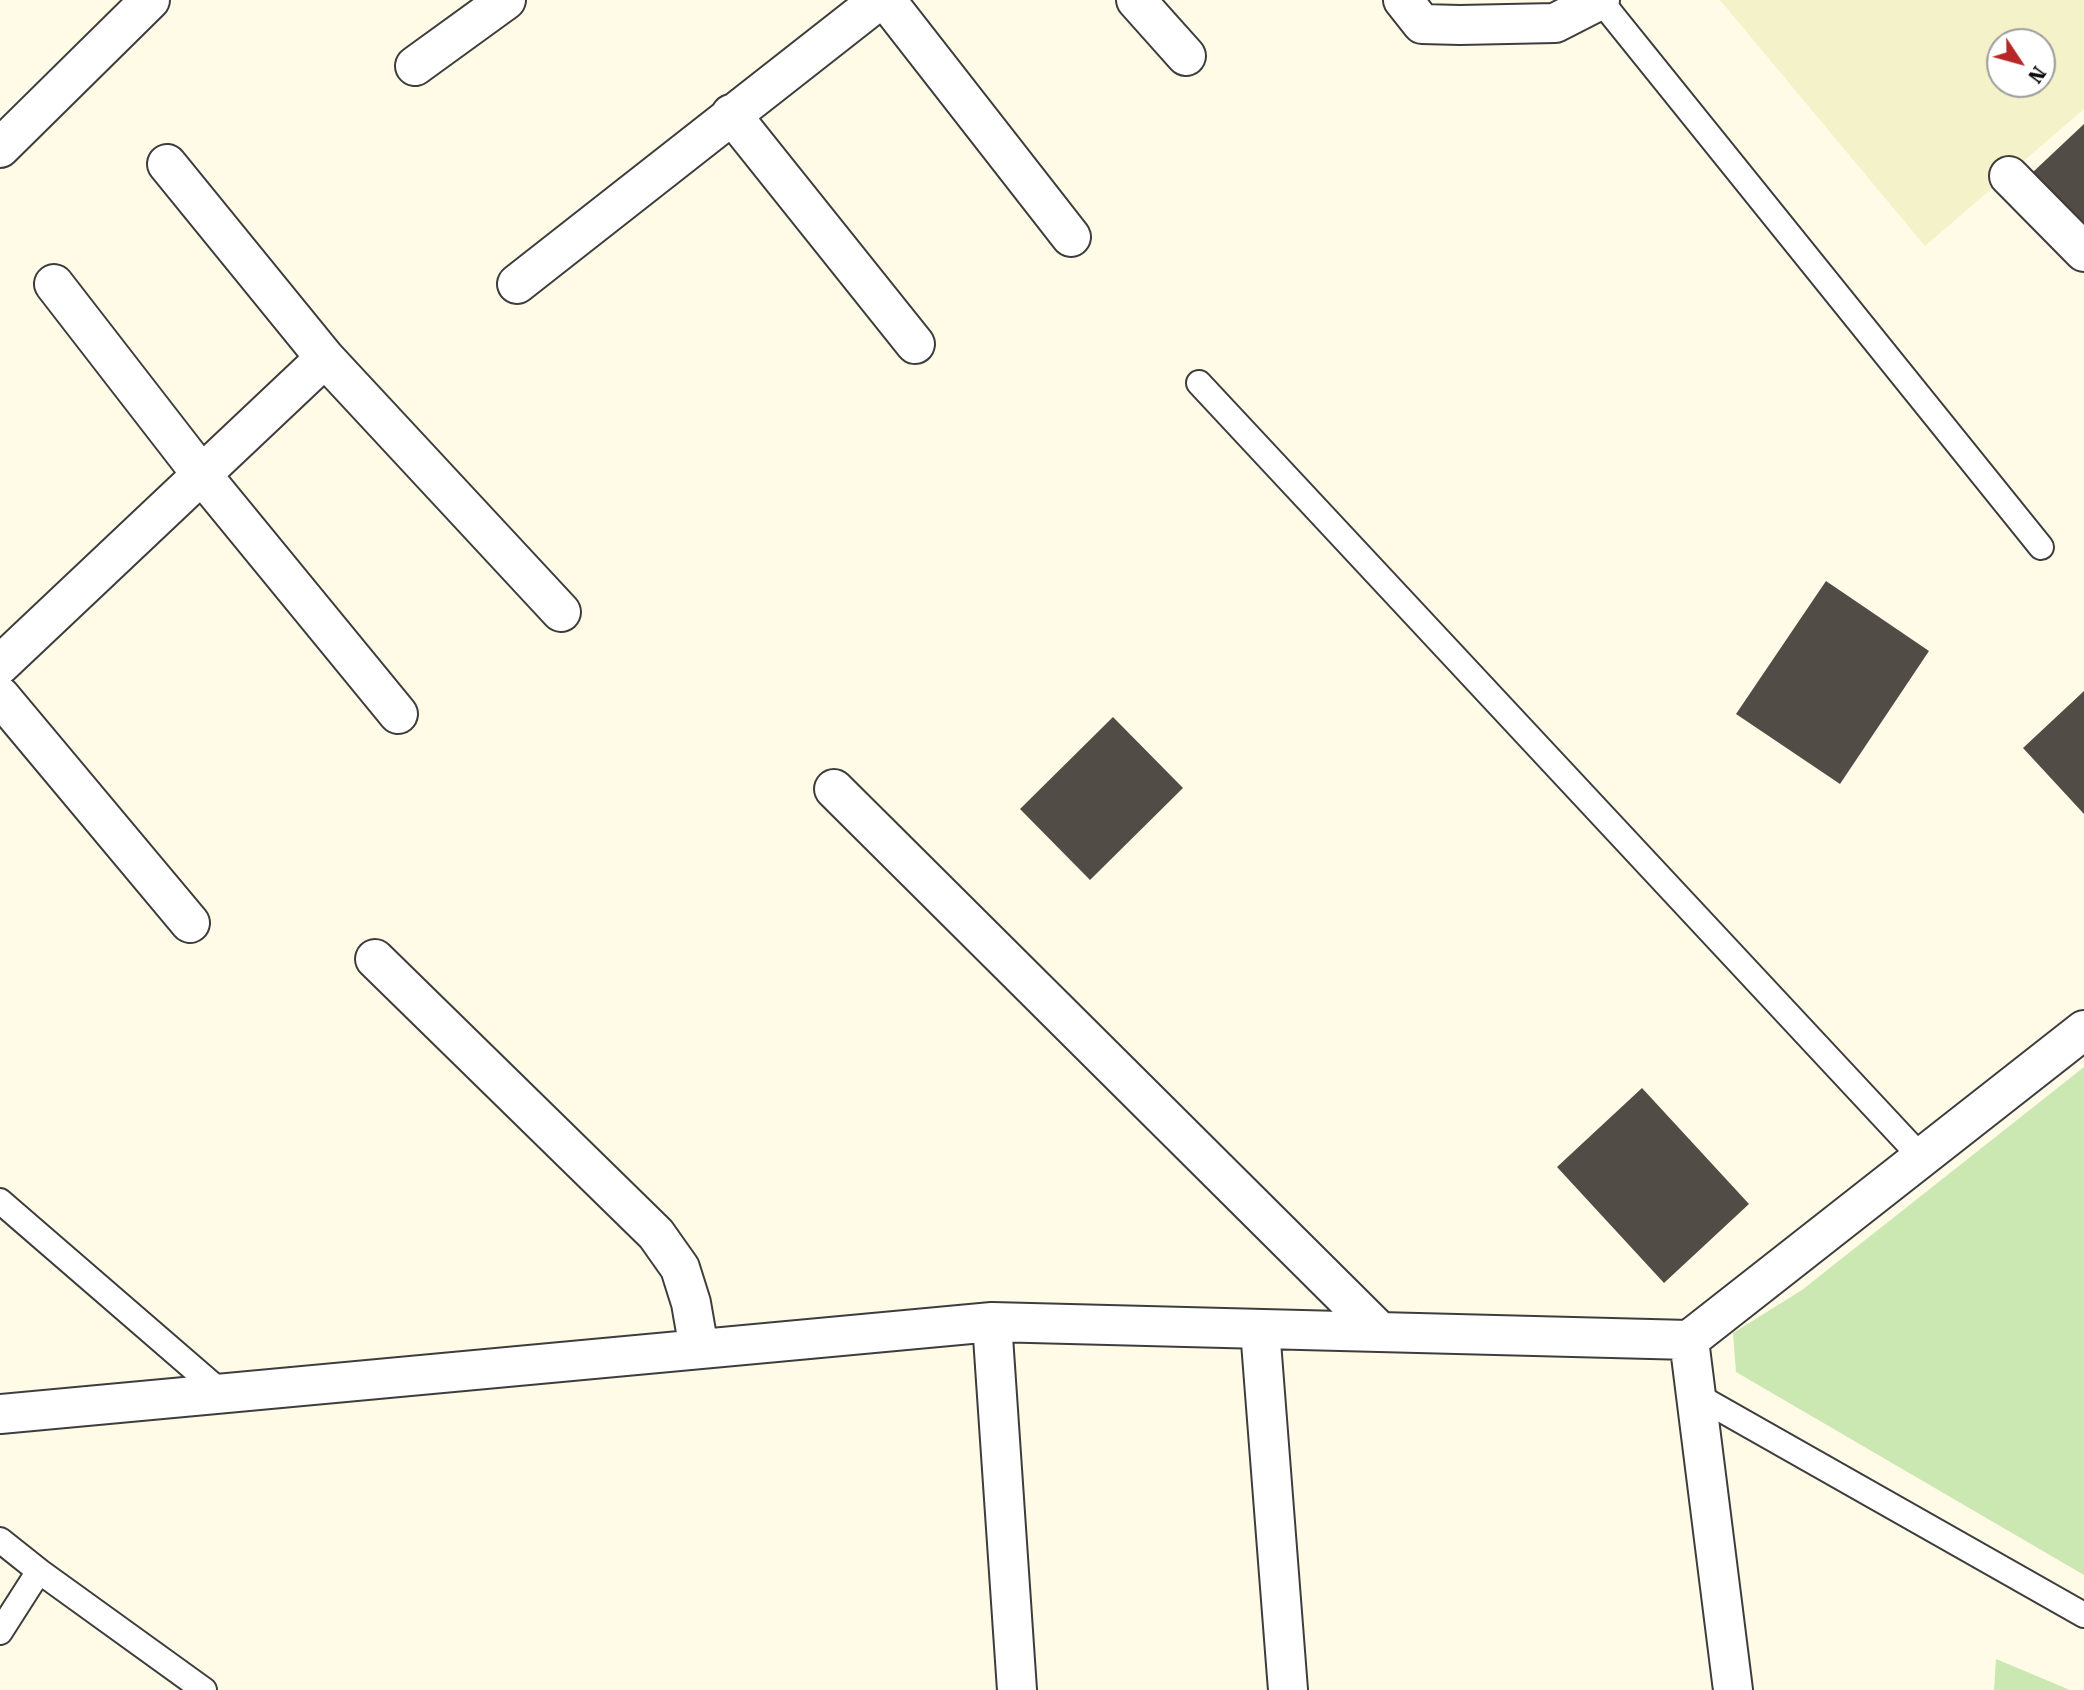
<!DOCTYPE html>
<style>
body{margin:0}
#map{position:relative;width:2084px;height:1690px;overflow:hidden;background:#fffbe7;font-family:"Roboto Serif",serif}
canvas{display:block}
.north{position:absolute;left:1986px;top:28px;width:70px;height:70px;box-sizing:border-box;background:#fff;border:2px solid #9d9d9d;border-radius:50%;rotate:126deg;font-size:19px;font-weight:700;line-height:28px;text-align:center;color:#0a0a0a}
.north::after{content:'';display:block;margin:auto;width:24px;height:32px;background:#b62725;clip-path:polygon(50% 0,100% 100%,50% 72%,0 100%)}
</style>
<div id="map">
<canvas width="2084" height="1690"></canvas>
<div class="north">N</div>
</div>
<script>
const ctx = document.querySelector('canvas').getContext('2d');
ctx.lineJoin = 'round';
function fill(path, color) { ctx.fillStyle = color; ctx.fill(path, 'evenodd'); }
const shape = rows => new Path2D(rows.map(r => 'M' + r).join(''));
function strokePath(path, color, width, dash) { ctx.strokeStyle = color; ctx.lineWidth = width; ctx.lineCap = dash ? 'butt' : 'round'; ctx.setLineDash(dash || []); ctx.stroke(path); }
const farmland = shape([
 [1720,0,2084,0,2084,109,1925,246],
 [2000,42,2042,42,2042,84,2000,84]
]);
const green = shape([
 [2084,1067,2084,1575,1736,1372,1733,1333,1802,1290],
 [1996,1659,2070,1690,1994,1690]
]);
const building = shape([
 [2084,124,2084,226,2033,172],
 [1826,581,1929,651,1840,784,1736,714],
 [2084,691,2084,814,2023,748],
 [1113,717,1183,788,1090,880,1020,809],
 [1642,1088,1749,1204,1664,1283,1557,1167]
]);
const service = shape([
 [1600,0,2041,547],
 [1199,383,1922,1158],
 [0,1201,222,1393],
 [1694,1394,2084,1615],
 [0,1540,39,1571,0,1632],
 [39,1571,204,1690]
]);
const minor = shape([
 [886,0,1071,237],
 [1136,0,1186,56],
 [1403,0,1422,24,1460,25,1555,23,1600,0],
 [415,66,506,0],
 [731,114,915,344],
 [0,148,150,0],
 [167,164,325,358,561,612],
 [2009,176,2084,252],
 [54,284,202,475,398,714],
 [517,284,879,0],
 [0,665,325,358],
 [0,696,190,923],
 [834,789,1380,1332],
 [375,959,656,1234,680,1268,691,1303,699,1349],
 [992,1322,1017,1690],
 [1260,1329,1288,1690],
 [1689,1340,1733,1690],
 [0,1414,992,1322,1689,1340,2084,1030]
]);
fill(farmland, '#f3f2c8');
fill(green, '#cbe7b2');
fill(building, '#524c46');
strokePath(service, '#3d3d3d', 28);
strokePath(minor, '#3d3d3d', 42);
strokePath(service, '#fff', 24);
strokePath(minor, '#fff', 38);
</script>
